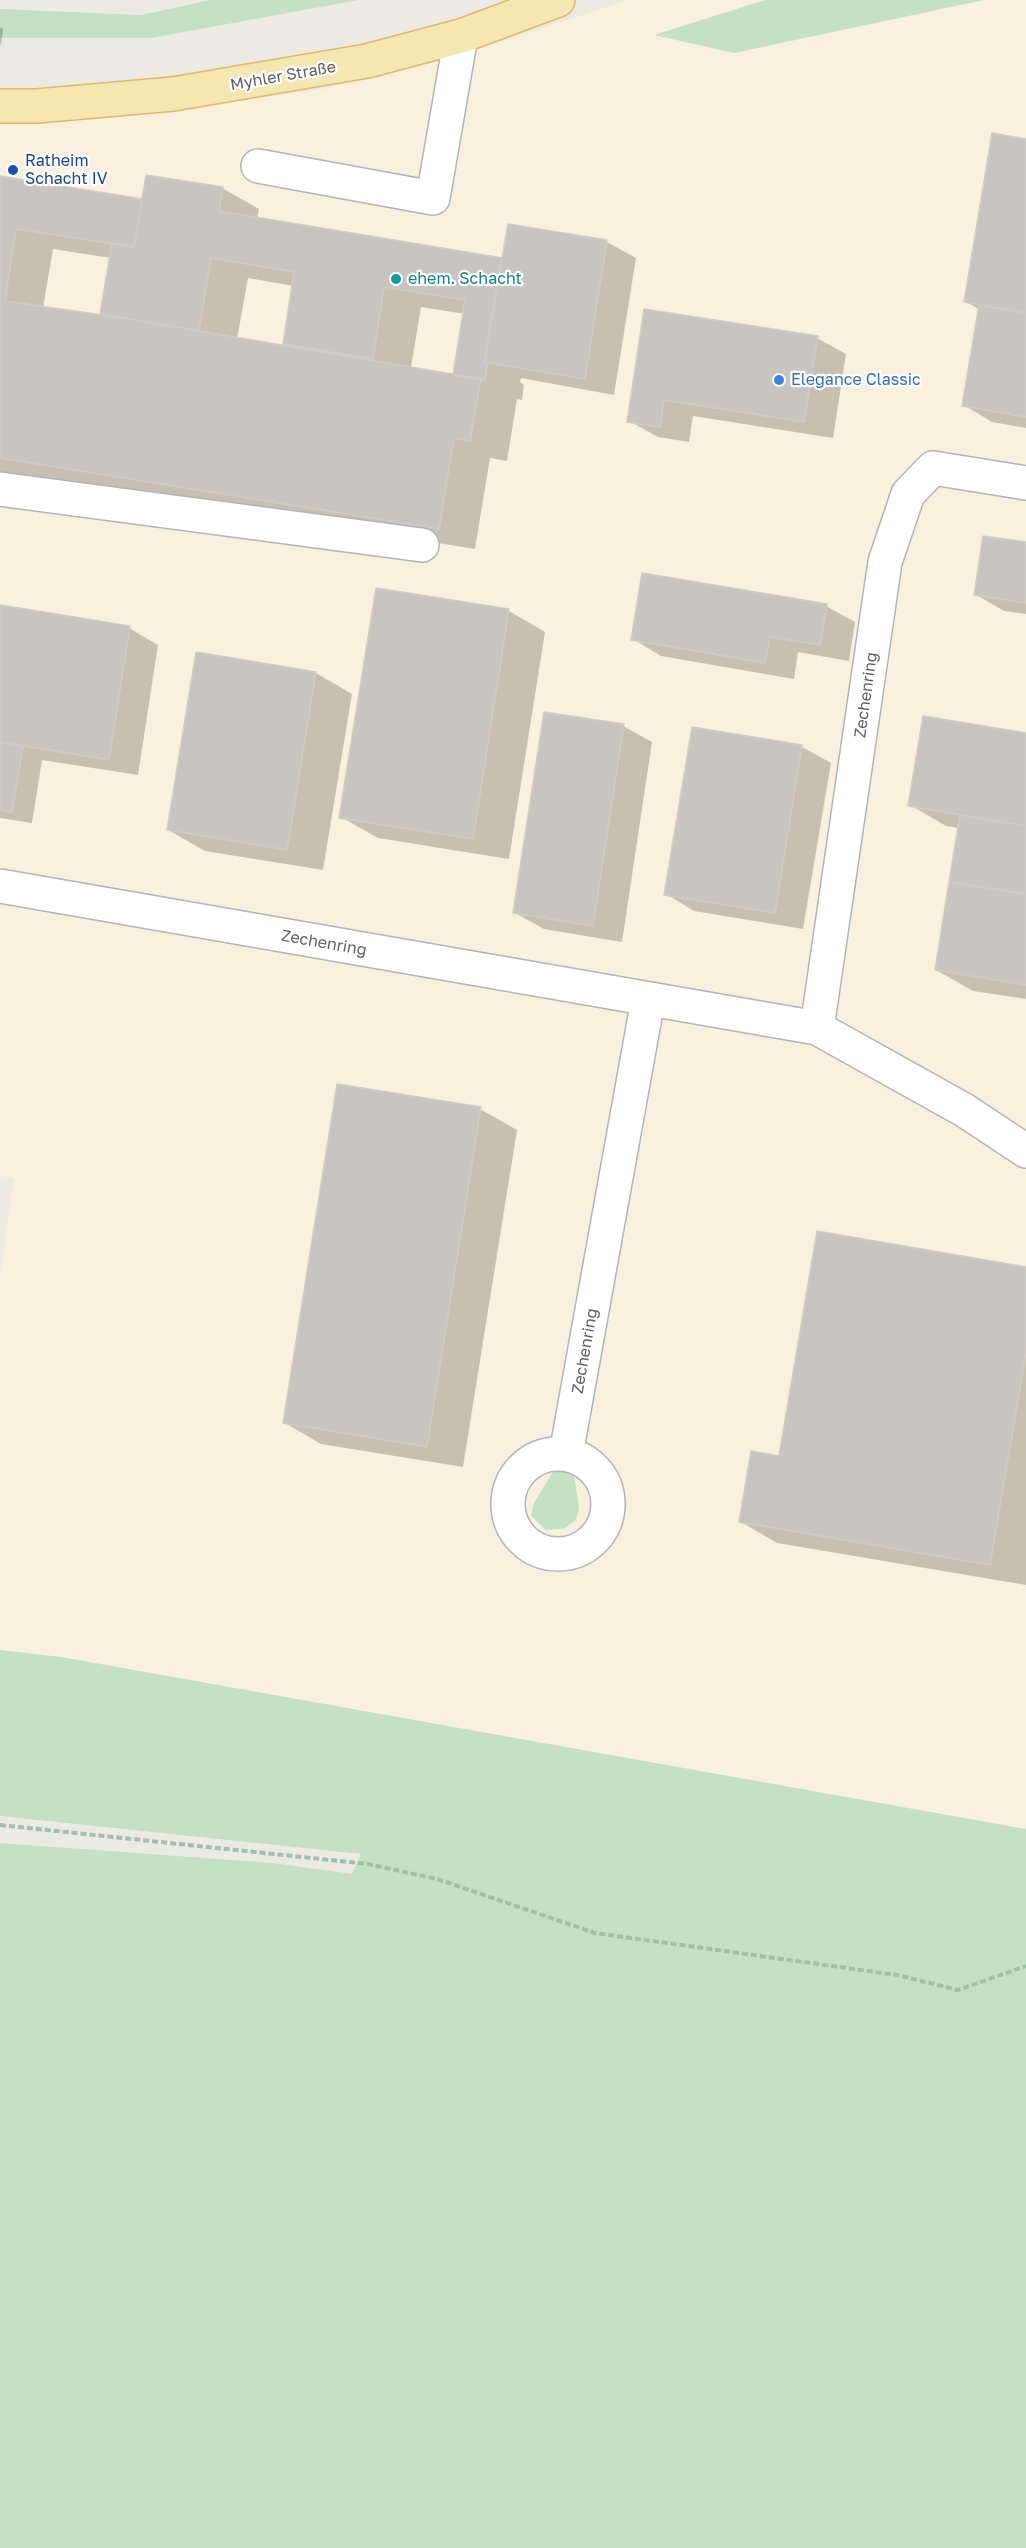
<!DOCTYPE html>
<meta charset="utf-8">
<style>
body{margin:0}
canvas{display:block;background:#edeae4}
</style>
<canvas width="1026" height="2548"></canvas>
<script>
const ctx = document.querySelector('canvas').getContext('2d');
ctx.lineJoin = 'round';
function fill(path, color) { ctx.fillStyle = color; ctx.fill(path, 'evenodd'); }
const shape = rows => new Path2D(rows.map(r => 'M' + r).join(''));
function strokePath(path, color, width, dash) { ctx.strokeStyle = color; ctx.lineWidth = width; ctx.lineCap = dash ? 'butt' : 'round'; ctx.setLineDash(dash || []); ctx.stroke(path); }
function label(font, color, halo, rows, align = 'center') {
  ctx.font = font + ' "Golos Text",sans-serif'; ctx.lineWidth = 4.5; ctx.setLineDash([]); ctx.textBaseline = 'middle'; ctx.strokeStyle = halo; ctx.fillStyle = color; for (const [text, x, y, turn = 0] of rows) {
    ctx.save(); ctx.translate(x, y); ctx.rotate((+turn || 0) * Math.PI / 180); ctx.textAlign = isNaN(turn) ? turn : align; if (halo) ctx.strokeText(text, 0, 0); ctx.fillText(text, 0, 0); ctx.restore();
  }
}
const commercial = shape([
 [628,0,1026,0,1026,1830,61,1657,0,1650,0,1277,14,1178,0,1176,0,123,164,110,318,90,467,53]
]);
const green = shape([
 [211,0,359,0,151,38,0,38,0,9,141,15],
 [765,0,984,0,734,53,654,35],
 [559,1462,573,1467,579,1509,576,1520,564,1529,546,1530,531,1516,534,1503],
 [0,1650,61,1657,1026,1829,1026,2548,0,2548,0,1843,273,1863,352,1874,361,1854,0,1816]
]);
const shadow = shape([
 [0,27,3,29,1,45,0,44],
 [1026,140,1026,428,992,422,964,405,979,309,966,302],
 [0,178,143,201,222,188,259,209,257,219,502,259,509,226,607,242,636,258,614,395,521,378,520,382,524,385,522,400,517,399,507,461,490,458,475,549,0,472],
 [53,249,111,258,102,316,43,308],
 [248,278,294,286,284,346,237,339],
 [497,279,500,279,493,317,490,317],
 [421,307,465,314,455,374,411,367],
 [646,311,817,338,846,354,833,438,693,416,689,442,658,437,629,421],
 [1026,544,1026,614,1004,611,975,594],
 [826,606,855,622,849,661,798,652,794,679,661,656,633,639],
 [0,607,129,628,158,645,138,775,42,760,32,823,0,818],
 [509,611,545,632,509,859,378,838,341,817],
 [316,673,352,694,323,870,205,851,168,830],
 [623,726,652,742,622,942,544,929,515,913],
 [1026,735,1026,999,973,991,936,970,959,828,946,826,910,805],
 [802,747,831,763,803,929,694,911,666,894],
 [480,1109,517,1130,463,1467,321,1444,285,1423],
 [1026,1268,1026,1585,777,1543,741,1522,781,1457]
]);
const building = shape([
 [992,133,1026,139,1026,313,964,302,992,133],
 [146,175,223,187,219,211,502,258,484,362,488,362,485,380,453,375,465,300,384,287,373,359,283,344,294,272,211,258,199,331,100,314,112,243,134,247,146,175],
 [0,176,142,199,134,247,16,229,5,301,123,318,481,379,470,441,454,438,439,529,0,458,0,176],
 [508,224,607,240,585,379,484,362,508,224],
 [979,305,1026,313,1026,417,962,406,979,305],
 [644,309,818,336,804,422,664,400,660,427,627,422,644,309],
 [983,536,1026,542,1026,603,974,595,983,536],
 [642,573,827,604,820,645,770,637,765,663,631,640,642,573],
 [376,588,509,609,473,839,339,818,376,588],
 [0,605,130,626,109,760,0,742,0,605],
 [196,652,316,672,287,850,167,830,196,652],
 [544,712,624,724,593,926,513,913,544,712],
 [923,716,1026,733,1026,826,908,806,923,716],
 [692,727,802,745,775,913,664,895,692,727],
 [0,742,23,746,12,812,0,810,0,742],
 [960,815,1026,826,1026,894,949,882,960,815],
 [949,882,1026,894,1026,985,935,970,949,882],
 [337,1084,481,1107,427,1447,283,1423,337,1084],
 [817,1231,1026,1267,1026,1352,990,1565,739,1522,751,1451,779,1456,817,1231]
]);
const path = shape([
 [0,1825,368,1864,437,1879,595,1933,897,1975,958,1990,1026,1966]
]);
const minor = shape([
 [258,166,433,198,461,36],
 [1026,483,933,468,908,494,885,562,817,1028,964,1110,1026,1151],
 [0,489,422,545],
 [0,886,817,1028],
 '508 1504a50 50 0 1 1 100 0a50 50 0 1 1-100 0Z',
 [566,1454,648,1000]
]);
const major = shape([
 [0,106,37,106,173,94,367,61,461,36,558,0]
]);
const markers = [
 [13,170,6,"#1a4fb4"],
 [396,279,6,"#0f9aa8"],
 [779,380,6,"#3f7fe0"]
];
const streetNames = [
 ["Myhler Straße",283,76,-10],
 ["Zechenring",866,695,-82],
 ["Zechenring",324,943,10],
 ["Zechenring",585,1351,-80]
];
const transitNames = [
 ["Ratheim",25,161],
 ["Schacht IV",25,179]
];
const cultureNames = [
 ["ehem. Schacht",408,279]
];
const shopNames = [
 ["Elegance Classic",791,380]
];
fill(commercial, '#f9f1dd');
fill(green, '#c5e1c4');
fill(shadow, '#0003');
fill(building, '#c8c5c1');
strokePath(building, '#d1ccc3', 1.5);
strokePath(minor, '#b1b4b8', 36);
strokePath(major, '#dfb96b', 36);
strokePath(path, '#9ec1a7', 4, [6, 3]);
strokePath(minor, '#fff', 33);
strokePath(major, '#f4e7b2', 33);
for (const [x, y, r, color] of markers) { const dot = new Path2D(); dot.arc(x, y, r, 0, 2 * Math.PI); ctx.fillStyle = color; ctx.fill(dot); strokePath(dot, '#fff', 2); }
label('16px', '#5c5f63', '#fff', streetNames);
label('16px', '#164399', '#fff', transitNames, 'left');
label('16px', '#0d838f', '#fff', cultureNames, 'left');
label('16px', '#366cbe', '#fff', shopNames, 'left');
</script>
